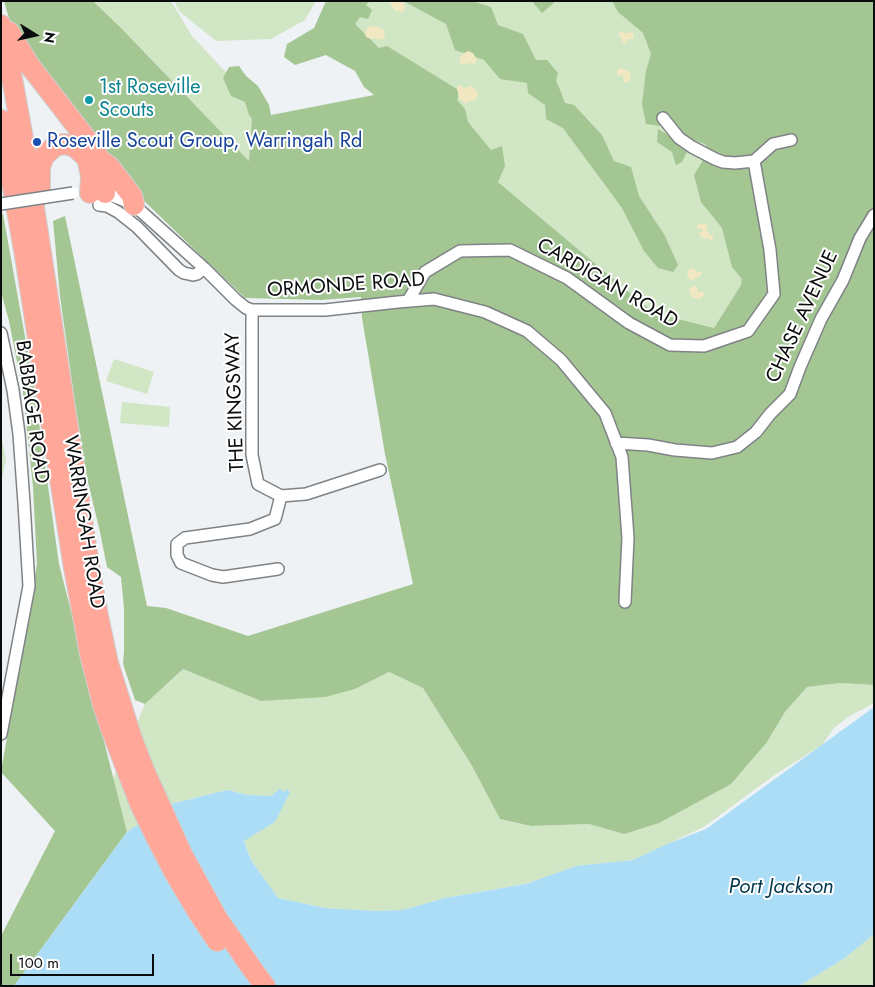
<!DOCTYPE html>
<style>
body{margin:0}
#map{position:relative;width:875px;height:987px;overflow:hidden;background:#eef2f5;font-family:Jost,sans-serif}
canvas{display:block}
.frame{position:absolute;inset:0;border:2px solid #0b0c0d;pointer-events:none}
.north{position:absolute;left:10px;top:10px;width:50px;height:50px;-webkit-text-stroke:4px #fff;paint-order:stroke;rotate:100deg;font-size:14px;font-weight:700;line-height:20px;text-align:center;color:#0b0c0d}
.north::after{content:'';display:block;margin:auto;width:18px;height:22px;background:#0b0c0d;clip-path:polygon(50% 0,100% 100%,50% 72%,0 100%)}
.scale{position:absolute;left:10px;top:954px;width:144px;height:22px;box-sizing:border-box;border:2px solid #0b0c0d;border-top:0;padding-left:6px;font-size:15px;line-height:18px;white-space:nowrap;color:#0b0c0d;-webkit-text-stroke:4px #fff;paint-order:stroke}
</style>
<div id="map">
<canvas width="875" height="987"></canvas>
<div class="frame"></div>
<div class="north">N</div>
<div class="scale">100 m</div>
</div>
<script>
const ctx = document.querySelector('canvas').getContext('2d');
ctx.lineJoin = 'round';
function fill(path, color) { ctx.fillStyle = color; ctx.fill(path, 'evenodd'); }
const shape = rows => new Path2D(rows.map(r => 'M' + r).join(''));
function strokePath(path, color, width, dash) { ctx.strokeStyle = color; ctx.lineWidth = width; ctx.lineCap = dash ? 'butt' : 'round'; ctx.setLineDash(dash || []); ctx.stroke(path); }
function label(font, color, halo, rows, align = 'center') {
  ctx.font = font + ' Jost,sans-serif'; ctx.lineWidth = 4; ctx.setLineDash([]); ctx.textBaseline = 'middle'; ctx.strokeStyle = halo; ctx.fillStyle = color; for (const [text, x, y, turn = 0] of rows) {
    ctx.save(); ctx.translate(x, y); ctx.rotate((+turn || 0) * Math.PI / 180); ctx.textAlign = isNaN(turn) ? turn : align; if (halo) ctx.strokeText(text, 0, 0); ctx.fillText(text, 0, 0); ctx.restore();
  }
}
const green = shape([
 [93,1,171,1,192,36,253,101,250,162,122,29],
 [174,1,316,1,305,20,271,39,216,41,180,12],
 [349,1,647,1,689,117,715,159,750,244,741,285,714,328,654,313,498,182,375,95,354,50],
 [114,359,154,372,147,394,106,381],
 [122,402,170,407,169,427,120,423],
 [1,435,6,459,1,483],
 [183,669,261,701,355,689,389,672,423,688,472,766,500,819,531,826,589,824,624,834,767,742,785,712,807,687,840,683,874,685,874,703,848,717,834,728,822,745,773,776,704,827,633,860,576,866,526,884,445,898,403,910,376,911,325,908,278,898,251,860,244,840,275,822,283,792,280,788,272,796,248,795,227,790,167,805,127,832,113,779,145,704],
 [874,934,874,986,799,986,845,958]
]);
const forest = shape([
 [4,1,93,1,122,29,249,161,252,119,249,115,245,102,231,96,223,78,229,67,239,66,246,76,258,86,269,105,271,115,374,95,364,87,355,71,326,55,295,65,284,57,287,44,314,28,326,1,369,1,366,5,372,10,368,19,360,17,355,24,379,48,387,46,460,91,457,100,465,109,468,122,491,150,502,146,505,166,498,182,654,313,714,328,741,285,742,279,732,267,722,228,701,202,694,175,703,160,716,161,705,144,684,137,669,118,659,114,660,126,646,124,642,104,646,71,651,54,643,33,618,12,612,1,874,1,874,685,840,683,807,687,785,712,767,742,731,784,659,823,624,834,589,824,531,826,500,819,472,766,423,688,389,672,355,689,325,697,261,701,183,669,145,704,135,700,123,664,124,650,124,609,121,577,107,567,100,532,87,478,74,396,60,296,53,221,65,216,147,606,166,608,248,636,413,584,385,454,362,318,361,297,321,300,245,298,142,199,10,22],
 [403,1,472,1,491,7,498,25,523,34,536,60,547,60,558,73,556,81,561,92,565,103,574,105,602,135,614,161,631,167,639,196,665,236,678,265,673,272,658,268,644,251,622,208,563,128,546,119,545,105,528,93,527,83,500,79,484,60,455,50,446,24,409,4],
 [532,1,556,1,542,13],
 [658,129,675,139,688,150,682,162,676,165,672,152,657,142],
 [1,214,3,214,34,387,59,564,127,832,14,986,1,986,1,936,55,831,1,772,37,564,33,487,23,392,9,321,1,292]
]);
const sand = shape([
 [389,1,403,1,405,7,404,11,401,12,395,11],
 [369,26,372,26,378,27,384,30,385,32,384,39,381,40,375,38,371,39,366,37,365,34,366,30],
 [620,32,623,32,627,34,630,32,633,33,634,39,628,39,626,44,623,43,622,39,619,36],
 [468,51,473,53,476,58,476,62,472,65,470,62,465,65,461,64,460,63,459,60,463,54],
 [619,68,624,69,631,73,631,76,628,83,624,82,623,76,617,75,617,70],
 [458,85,465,88,471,86,475,89,478,94,477,99,465,103,459,99,457,88],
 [702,223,707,224,707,230,710,235,713,235,713,239,711,240,707,238,705,239,701,237,699,233,703,231,702,229,697,229,697,226],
 [693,268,697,272,700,271,702,272,702,275,693,280,690,280,687,276,688,271,690,269],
 [696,285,697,287,698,292,703,292,704,295,702,298,698,299,692,297,689,291,690,288]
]);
const water = shape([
 [874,707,874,934,845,958,799,986,14,986,127,832,167,805,227,790,248,795,272,796,280,788,283,792,287,789,290,792,275,822,244,841,251,860,278,898,325,908,376,911,403,910,445,898,526,884,576,866,633,860,665,845,706,829]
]);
const street = shape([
 [663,118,679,138,692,147,715,159,723,162,735,163,754,161,773,144,791,140],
 [100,193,105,193,118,198,134,205,204,268,236,300,246,308,252,310,325,310,398,302,434,299,485,312,527,331,561,360,605,413,622,457,628,538,625,602],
 [99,205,107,206,118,212,137,227,179,270,184,273,193,275,197,274,204,268],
 [408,301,425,272,460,251,510,250,567,278,629,323,670,345,704,346,748,331,774,294,770,250,754,161],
 [252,310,252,455,258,484,281,496,306,494,380,470],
 [1,333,13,390,19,434,24,503,29,586,1,734],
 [616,443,648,445,675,450,712,453,737,447,756,432,770,414,790,394,800,367,821,319,843,280,860,238,874,215],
 [278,569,223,577,212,575,181,563,177,555,177,544,185,538,250,529,275,519,281,496]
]);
const highway = shape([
 [1,25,8,56,26,155,89,565,98,616,108,663,132,739,144,770,182,854,217,918,253,970,265,986],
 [9,32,30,66,95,150,104,169,105,193],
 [1,120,25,256,74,568,90,654,103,705,113,734,140,804,156,837,174,872,199,914,217,941],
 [100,160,109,166,132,196,134,205],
 [40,192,40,168,42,161,45,155,55,146,64,144,73,146,77,149,86,157,88,162,91,176,90,193]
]);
const streetBridge = shape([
 [1,204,73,193]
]);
const markers = [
 [89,100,5,"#0f9aa8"],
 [37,142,5,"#1a4fb4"]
];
const cultureNames = [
 ["1st Roseville",99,88],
 ["Scouts",99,111]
];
const transitNames = [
 ["Roseville Scout Group, Warringah Rd",47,142]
];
const streetNames = [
 ["CARDIGAN ROAD",607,284,30],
 ["ORMONDE ROAD",346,286,-4],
 ["CHASE AVENUE",803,317,-65],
 ["THE KINGSWAY",236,402,-92],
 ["BABBAGE ROAD",31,412,82],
 ["WARRINGAH ROAD",83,522,81]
];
const waterNames = [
 ["Port Jackson",781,888]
];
fill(green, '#d0e6c5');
fill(forest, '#a4c693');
fill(sand, '#f1e8c2');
fill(water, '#acddf7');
strokePath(street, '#7f8386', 14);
strokePath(highway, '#cececf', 22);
strokePath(street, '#fff', 11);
strokePath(highway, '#ffa89a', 20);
strokePath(streetBridge, '#7f8386', 14, []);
strokePath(streetBridge, '#fff', 11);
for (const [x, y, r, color] of markers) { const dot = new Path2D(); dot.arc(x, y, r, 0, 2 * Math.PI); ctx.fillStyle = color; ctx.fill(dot); strokePath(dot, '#fff', 2); }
label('20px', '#0d838f', '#fff', cultureNames, 'left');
label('20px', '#164399', '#fff', transitNames, 'left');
label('20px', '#0b0c0d', '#fff', streetNames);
label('italic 21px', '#00374d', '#fff', waterNames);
</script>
